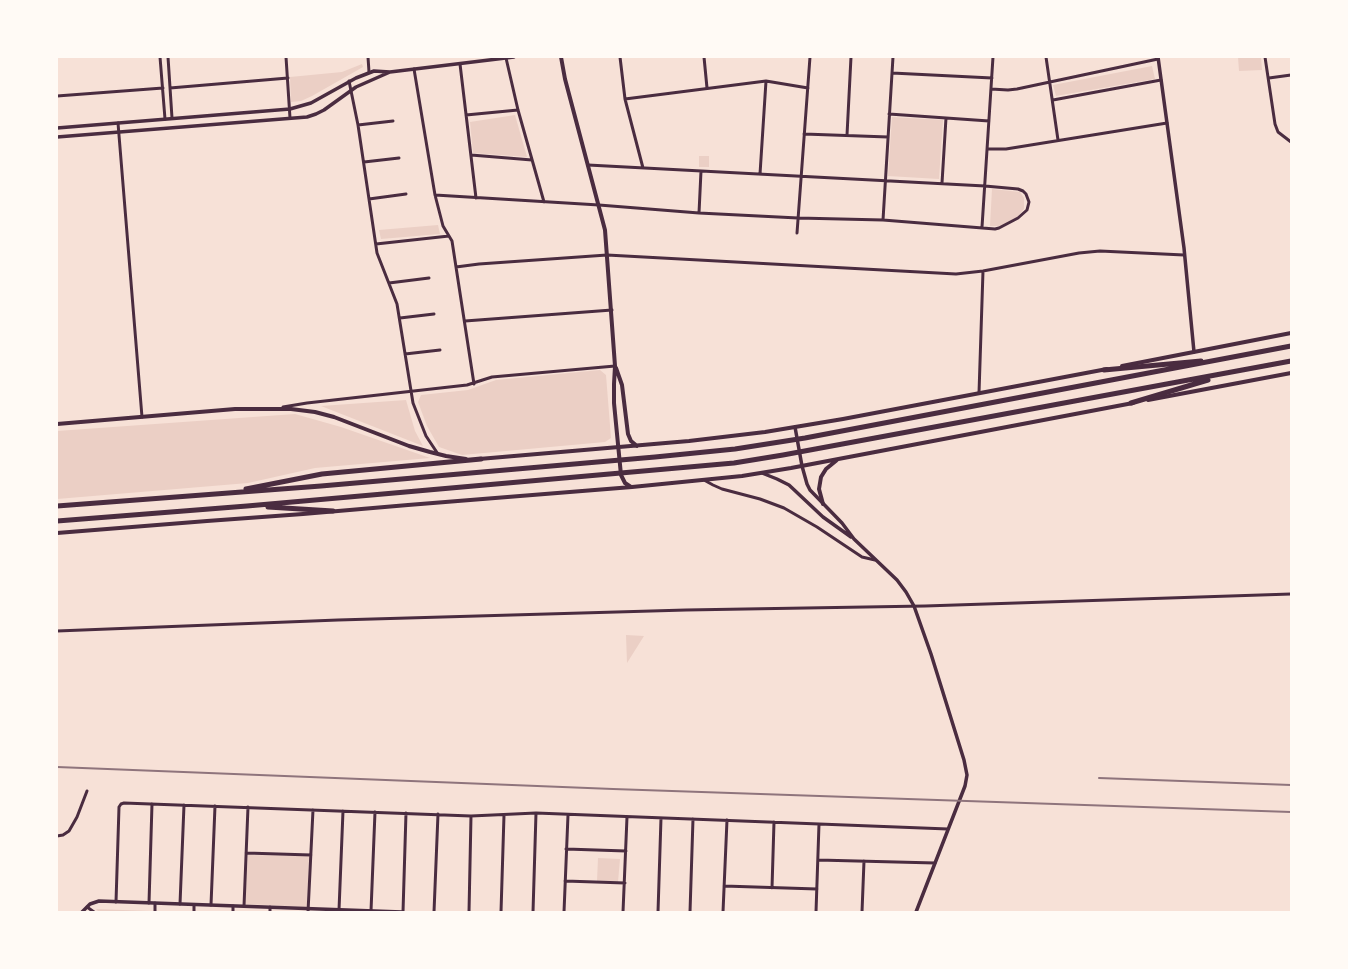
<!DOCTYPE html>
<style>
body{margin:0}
#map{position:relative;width:1348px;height:969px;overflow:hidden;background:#f7e1d7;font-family:Commissioner,sans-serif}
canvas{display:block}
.frame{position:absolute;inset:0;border:58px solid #fffaf5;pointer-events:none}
</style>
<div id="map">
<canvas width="1348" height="969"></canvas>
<div class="frame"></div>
</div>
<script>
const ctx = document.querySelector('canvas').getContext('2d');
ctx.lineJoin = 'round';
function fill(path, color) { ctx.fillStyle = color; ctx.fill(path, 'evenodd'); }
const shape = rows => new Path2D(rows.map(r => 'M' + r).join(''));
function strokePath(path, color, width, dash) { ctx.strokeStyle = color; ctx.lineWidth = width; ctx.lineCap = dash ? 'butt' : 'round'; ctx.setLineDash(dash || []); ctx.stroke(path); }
const green = shape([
 [1238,57,1261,57,1262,70,1239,71],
 [362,64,363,67,312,96,301,101,291,102,290,77,342,72],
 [1152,66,1155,79,1056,96,1053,85],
 [515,115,527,157,473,153,470,122],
 [892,117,943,120,939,179,888,176],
 [699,156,709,156,709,167,699,167],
 [992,189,1020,192,1024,198,1024,209,1017,217,1001,226,990,226],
 [438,225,440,234,381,239,379,230],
 [600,370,606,375,611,438,605,442,462,455,439,447,427,426,418,402,421,395,468,390,496,380],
 [406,400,415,431,423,446,321,406],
 [295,414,341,427,430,458,315,468,248,483,57,499,57,431],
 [626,635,644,636,627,663],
 [248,855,309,856,307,907,245,904],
 [598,858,620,859,618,882,597,881],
 [96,909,150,911,150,912,99,912]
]);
const minor = shape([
 [160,57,165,119],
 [168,57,172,118],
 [286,57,290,118],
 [368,57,369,72],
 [620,57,625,99,643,168],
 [704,57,707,88],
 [1046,57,1058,140],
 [1265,57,1275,124,1278,132,1291,142],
 [506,58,518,110,544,202],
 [460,64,476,198],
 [414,69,435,195,443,226,452,241,474,384],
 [892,73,992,78],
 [1269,78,1291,75],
 [349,81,358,125,377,253,397,304,413,403,426,436,438,454],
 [170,88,288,78],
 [991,89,1008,90,1017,89,1158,59],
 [57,96,163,88],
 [625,99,766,81,808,88],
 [1053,100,1161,80],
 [889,114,989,121],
 [466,115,518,110],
 [118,123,142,417],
 [358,125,393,121],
 [804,134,888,137],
 [847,135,851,57],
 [987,149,1006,149,1167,123],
 [471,155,532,160],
 [364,162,399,158],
 [760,174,766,81],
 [942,183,946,118],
 [435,195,599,205,699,213,798,218,883,220,995,229,999,228,1018,218,1027,210,1029,202,1026,194,1023,191,1018,189,985,186,588,165],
 [369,199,406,194],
 [699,213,701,171],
 [883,220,893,57],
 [982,227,993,57],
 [797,233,810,57],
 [376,244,449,236],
 [456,267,479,264,607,255,956,274,983,271,1079,253,1100,251,1184,255],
 [389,283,429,278],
 [400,318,434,314],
 [465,321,612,310],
 [405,354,440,350],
 [979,393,983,271],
 [283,407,307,403,467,385,492,377,615,366],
 [704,480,713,485,722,489,760,499,784,508,817,527,862,557,875,560],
 [57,631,338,620,686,610,925,606,1291,594],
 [57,836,63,835,69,831,77,817,87,791],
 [566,849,626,851],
 [246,853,311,855],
 [818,860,935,863],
 [565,881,625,883],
 [724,886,817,889],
 [772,888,774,822],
 [116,902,119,807,121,804,124,803,471,816,536,813,948,829],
 [149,903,152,804],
 [180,904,184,805],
 [211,905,215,806],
 [244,906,248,807],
 [87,907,94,912],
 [339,910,343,811],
 [371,911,375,812],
 [155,912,155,903],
 [194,912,194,905],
 [233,912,233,906],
 [270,912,270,907],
 [308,912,313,810],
 [403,912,406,813],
 [434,912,438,814],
 [469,912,471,816],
 [501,912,504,815],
 [533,912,536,813],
 [564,912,568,815],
 [623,912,627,817],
 [658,912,661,818],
 [690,912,693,819],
 [723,912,727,820],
 [816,912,819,824],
 [862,912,864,861]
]);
const tertiary = shape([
 [1158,57,1184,248,1194,352],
 [57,128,290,109,311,103,356,78,374,71,390,72,514,57],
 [57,137,307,117,316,114,324,110,356,87,390,72],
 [795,427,802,466,807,484,810,490,842,523,854,539,897,580,906,592,914,606,931,654,964,760,967,775,965,786,916,912],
 [762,473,777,479,789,485,823,517,851,537],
 [82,912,90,904,99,901,402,912]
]);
const secondary = shape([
 [561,57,565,79,605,230,615,366,614,384,614,403,621,475,625,483,631,487],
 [1122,366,1291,333],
 [616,368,622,385,628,434,631,441,637,446],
 [1148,400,1291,373],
 [57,424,235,409,291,409,315,412,334,417,409,446,430,452,446,456,466,459],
 [479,459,689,441,765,432,843,419,1107,369],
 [823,504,819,489,821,477,826,469,837,460],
 [57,533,207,521,303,514,408,505,632,487,742,476,791,468,1133,403]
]);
const motorway = shape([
 [1104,370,1201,361],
 [1131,403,1208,380],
 [246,489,322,474,481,459],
 [57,506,321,486,655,457,735,449,805,438,1291,346],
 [268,507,333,511],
 [57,521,247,506,734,463,783,455,1291,361]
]);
const rail = shape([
 [57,767,613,789,1291,812],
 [1099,778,1291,785]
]);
fill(green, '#ebcfc5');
strokePath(minor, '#4a2c40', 3);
strokePath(tertiary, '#4a2c40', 3.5);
strokePath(secondary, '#4a2c40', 4);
strokePath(motorway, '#4a2c40', 5);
strokePath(rail, '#8f747c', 2);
</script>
